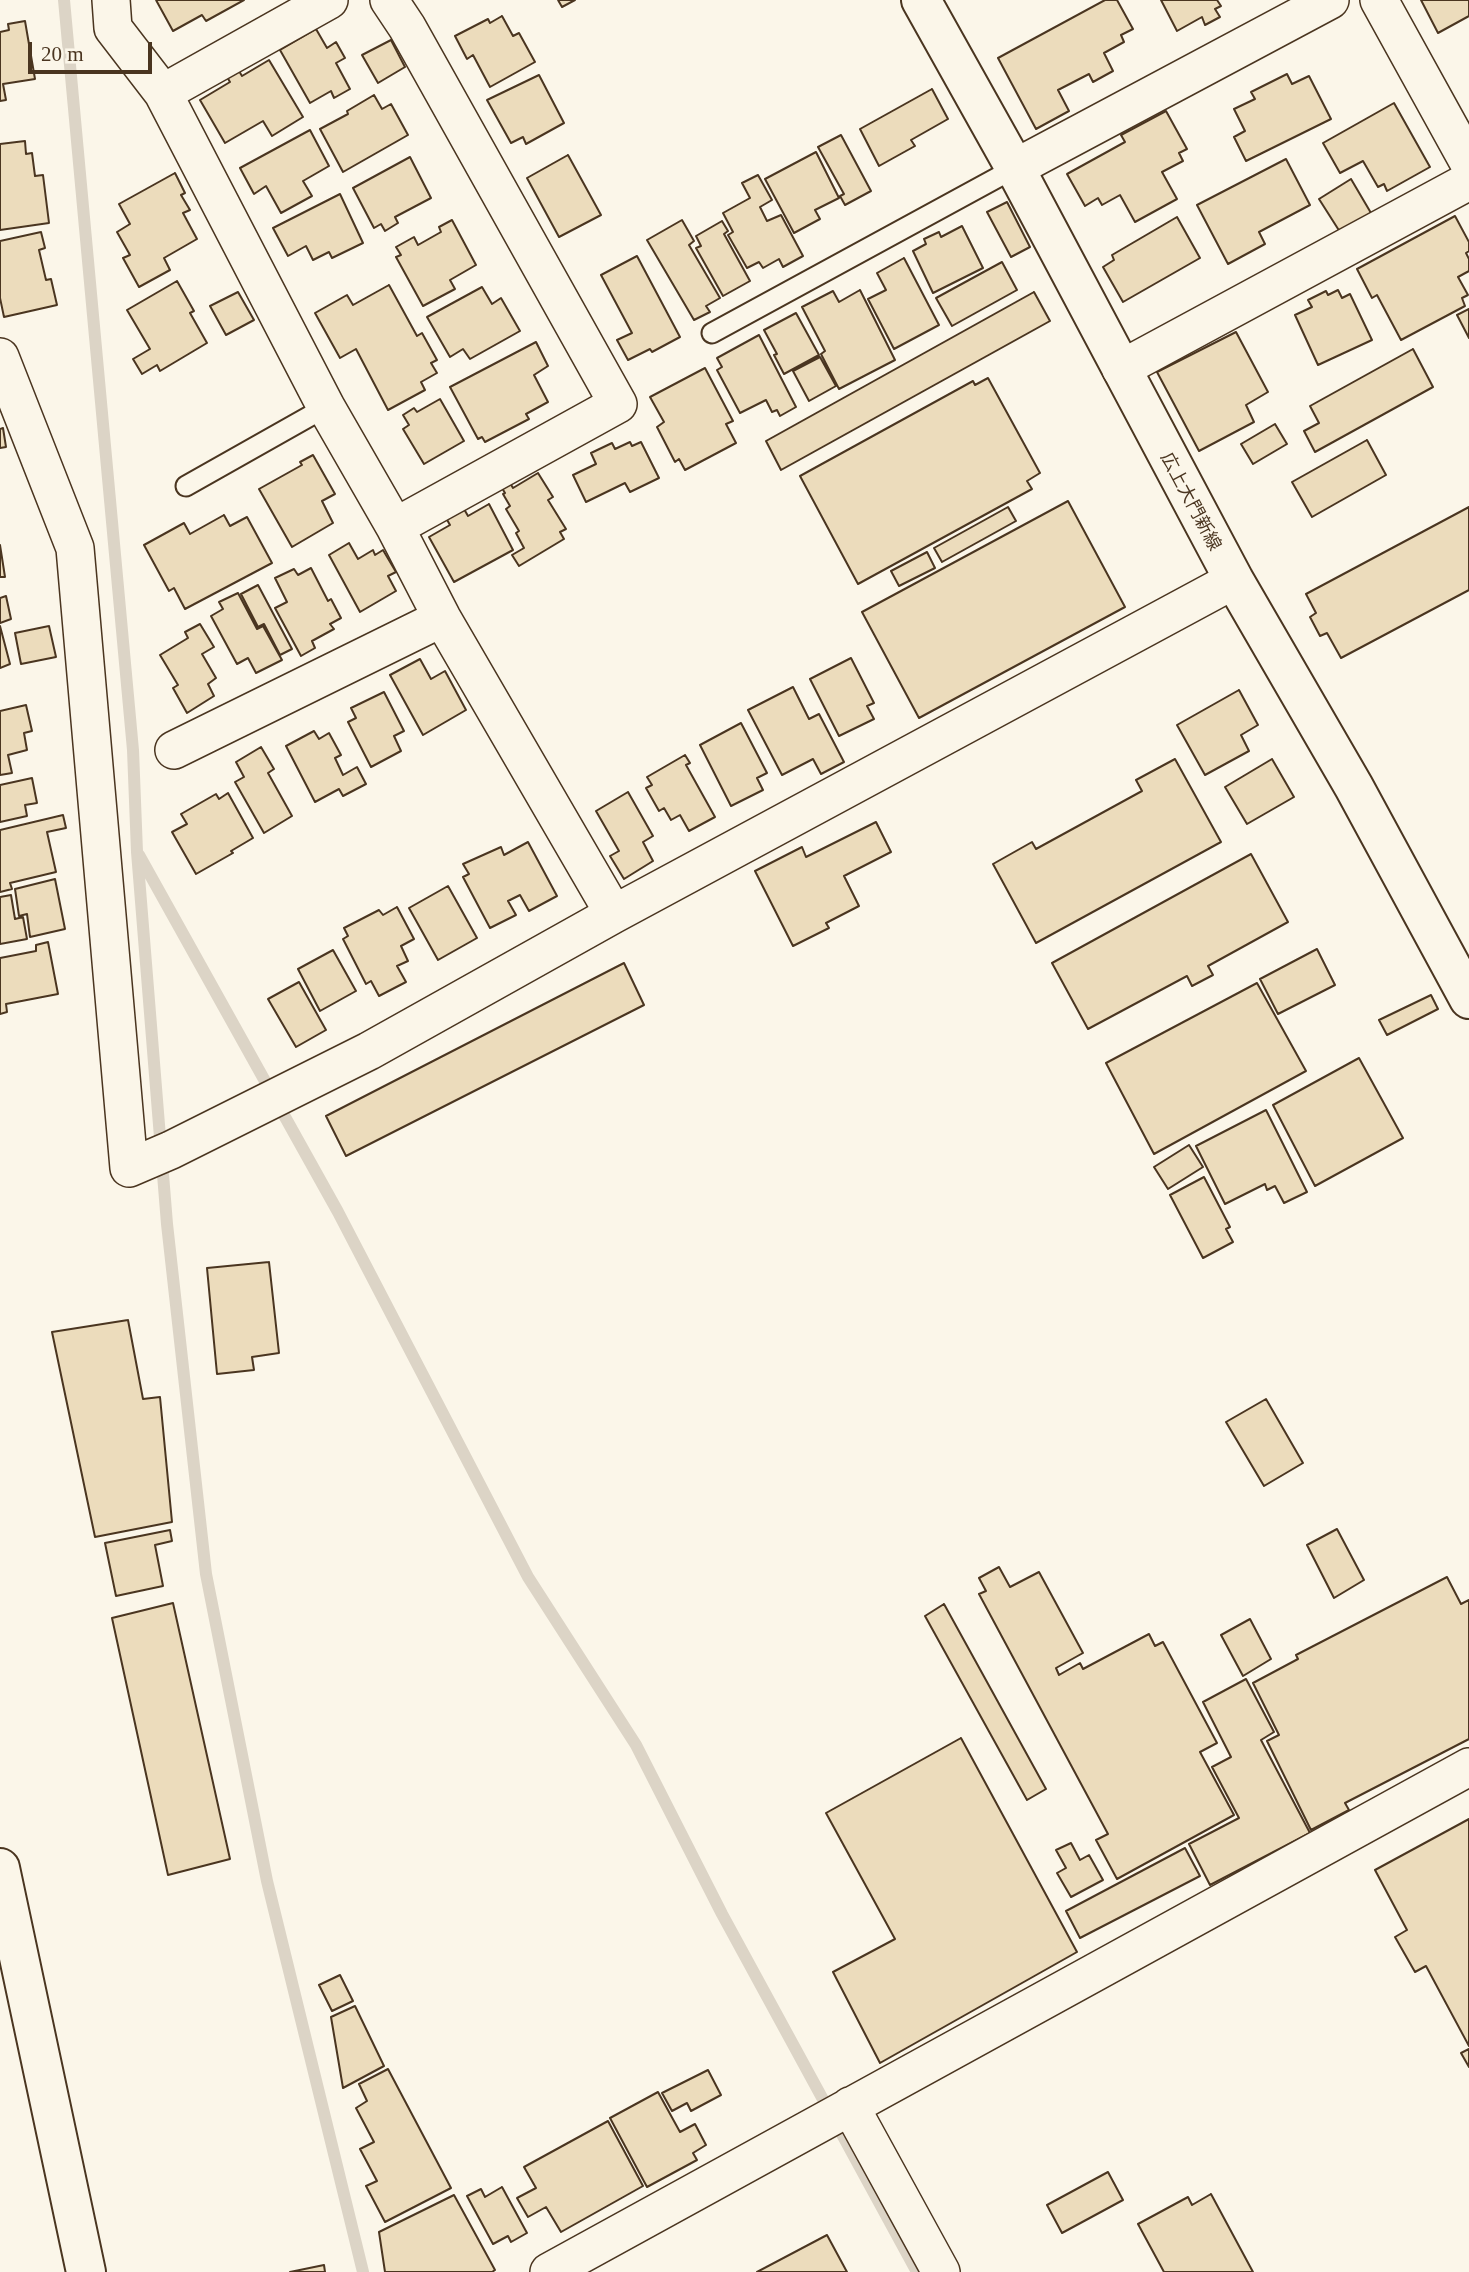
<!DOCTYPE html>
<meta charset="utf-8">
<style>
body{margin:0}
#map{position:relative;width:1469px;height:2272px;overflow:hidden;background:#fbf6e9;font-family:Georgia,serif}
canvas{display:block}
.scale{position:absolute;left:28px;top:42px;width:124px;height:32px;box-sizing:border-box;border:4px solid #4a3520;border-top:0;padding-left:9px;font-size:21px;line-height:24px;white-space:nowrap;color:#4a3520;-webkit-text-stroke:5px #fbf6e9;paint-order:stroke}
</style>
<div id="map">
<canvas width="1469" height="2272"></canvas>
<div class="scale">20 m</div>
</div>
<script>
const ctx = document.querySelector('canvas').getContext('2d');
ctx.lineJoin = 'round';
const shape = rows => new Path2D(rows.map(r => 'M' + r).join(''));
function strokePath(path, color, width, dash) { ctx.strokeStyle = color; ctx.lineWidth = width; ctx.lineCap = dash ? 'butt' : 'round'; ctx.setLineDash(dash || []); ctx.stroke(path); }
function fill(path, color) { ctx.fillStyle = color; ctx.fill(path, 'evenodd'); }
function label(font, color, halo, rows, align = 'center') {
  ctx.font = font + ' Georgia,"Noto Sans JP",serif'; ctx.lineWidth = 5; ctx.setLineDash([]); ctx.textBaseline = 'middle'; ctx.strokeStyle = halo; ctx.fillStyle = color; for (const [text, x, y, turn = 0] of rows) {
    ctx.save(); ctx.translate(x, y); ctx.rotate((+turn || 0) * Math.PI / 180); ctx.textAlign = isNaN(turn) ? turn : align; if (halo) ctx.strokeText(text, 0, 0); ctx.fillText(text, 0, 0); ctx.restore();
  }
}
const stream = shape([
 [64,0,133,750,137,852,167,1224,206,1574,267,1881,363,2272],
 [139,855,338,1212,528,1577,636,1745,722,1914,917,2272]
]);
const building = shape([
 [156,0,244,0,206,21,202,15,173,31,156,0],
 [558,0,575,0,562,7,558,0],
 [1105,0,1117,0,1133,29,1121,35,1124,42,1104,53,1113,71,1093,82,1089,74,1058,90,1069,111,1036,129,998,58,1105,0],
 [1161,0,1217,0,1221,6,1215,9,1220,17,1205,25,1202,17,1177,31,1161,0],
 [1421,0,1469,0,1469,16,1438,33,1421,0],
 [502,16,513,36,519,33,535,62,490,87,473,55,467,59,455,36,488,19,490,23,502,16],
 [25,21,35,79,3,84,6,100,0,101,0,32,9,30,8,24,25,21],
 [316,29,327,48,336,42,345,58,336,63,350,89,334,98,331,91,310,103,280,50,316,29],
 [391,40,405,67,378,83,362,55,391,40],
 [269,60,303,117,272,136,263,121,225,143,200,100,230,82,227,77,239,71,242,76,269,60],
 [1287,74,1292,84,1309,76,1331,119,1246,161,1234,137,1245,131,1234,109,1255,99,1251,92,1287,74],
 [539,75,564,123,526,144,523,137,511,143,487,100,539,75],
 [932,89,948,119,911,140,915,146,879,166,860,129,932,89],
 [374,95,382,109,391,104,408,135,343,172,320,129,348,114,347,111,374,95],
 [1394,103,1430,167,1387,191,1384,184,1378,187,1363,161,1340,173,1323,143,1394,103],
 [1166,111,1187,149,1179,153,1183,161,1162,172,1177,199,1135,222,1120,195,1102,205,1098,198,1085,206,1067,174,1125,142,1121,135,1166,111],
 [310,130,329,166,303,181,312,196,281,213,266,186,254,194,240,168,310,130],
 [841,135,871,191,845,205,840,196,844,194,818,147,841,135],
 [25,141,26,154,32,153,35,176,43,175,49,223,0,230,0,144,25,141],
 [816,152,839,198,815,210,820,219,794,233,765,179,816,152],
 [568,155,601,215,559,237,527,178,568,155],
 [410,157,431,198,395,217,398,223,385,231,381,224,374,228,353,188,410,157],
 [1286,159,1310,205,1259,232,1265,244,1228,264,1197,205,1286,159],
 [175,173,185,193,181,195,190,210,183,213,197,239,164,258,170,270,139,287,123,258,130,255,117,232,130,224,119,204,175,173],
 [758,175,772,200,760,207,767,221,781,215,803,256,783,267,779,259,763,268,759,262,747,268,728,235,733,232,723,213,750,198,742,183,758,175],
 [1351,179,1371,213,1340,232,1319,199,1351,179],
 [340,194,363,243,332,258,329,252,313,260,306,246,288,256,273,228,340,194],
 [1007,202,1030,247,1011,257,987,212,1007,202],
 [1455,216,1469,242,1469,251,1466,253,1469,259,1469,271,1458,277,1468,295,1462,298,1465,306,1401,340,1377,295,1372,298,1357,269,1455,216],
 [1177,217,1200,258,1123,302,1103,267,1114,260,1112,255,1177,217],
 [452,220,476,265,450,280,455,289,423,306,396,257,401,255,396,247,414,237,418,245,441,232,439,227,452,220],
 [682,220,694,241,689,245,720,298,706,306,710,312,694,320,647,240,682,220],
 [722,221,728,231,724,234,750,281,723,296,696,248,701,246,696,236,722,221],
 [962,226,983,268,933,293,913,251,926,244,924,239,939,232,941,237,962,226],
 [41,232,45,248,39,250,46,280,51,279,57,305,4,317,0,298,0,241,41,232],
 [637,256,680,337,652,352,650,349,628,360,617,340,632,333,601,275,637,256],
 [904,258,939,325,894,349,868,299,886,290,877,273,904,258],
 [1002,262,1017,290,952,326,936,298,1002,262],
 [177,281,194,311,190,313,207,343,160,371,157,365,142,374,133,359,150,349,127,310,177,281],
 [389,285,417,336,422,333,437,360,431,363,437,373,421,382,425,390,388,410,356,349,340,358,315,313,347,295,353,305,389,285],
 [482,287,492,304,501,298,520,331,470,359,463,349,450,357,427,317,482,287],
 [860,290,895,360,839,389,821,354,825,351,802,307,833,291,839,302,860,290],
 [1338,290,1342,298,1350,294,1372,340,1318,365,1295,315,1312,307,1308,300,1326,291,1328,295,1338,290],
 [238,292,254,320,226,335,210,306,238,292],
 [1034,292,1050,321,781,470,766,441,1034,292],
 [1469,309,1469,338,1457,315,1469,309],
 [796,313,819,355,784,374,774,355,777,354,764,330,796,313],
 [1236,332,1268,392,1246,405,1254,422,1199,451,1157,372,1236,332],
 [759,335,796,407,780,416,777,410,772,412,766,400,740,413,717,370,722,367,717,358,759,335],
 [536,342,548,366,534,375,548,402,526,414,529,419,485,442,482,437,478,439,450,387,536,342],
 [1413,349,1433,387,1315,452,1304,431,1319,423,1310,406,1413,349],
 [820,357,836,386,809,401,793,371,820,357],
 [705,368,733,421,726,424,736,443,685,470,679,459,675,462,657,427,664,422,650,397,705,368],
 [988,378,1040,473,1027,481,1032,489,858,584,800,476,973,381,975,385,988,378],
 [440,399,464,441,424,464,403,429,409,425,403,415,414,408,417,412,440,399],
 [1275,424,1287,444,1253,464,1241,444,1275,424],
 [3,428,6,447,0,448,0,429,3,428],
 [1367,440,1386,475,1312,517,1292,482,1367,440],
 [630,442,632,446,641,442,659,478,630,492,625,483,586,502,573,475,596,464,591,453,612,443,615,449,630,442],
 [313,455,335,494,322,501,333,523,292,547,259,489,302,465,300,462,313,455],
 [538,473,553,497,548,500,566,529,560,532,564,539,519,566,512,555,524,548,516,533,519,531,506,509,510,506,503,494,505,493,502,488,510,483,513,488,538,473],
 [1068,501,1125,607,919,718,862,612,1068,501],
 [489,504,513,550,454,582,429,537,450,525,446,518,464,509,468,516,489,504],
 [1008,507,1016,521,942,562,934,548,1008,507],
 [1469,507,1469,590,1341,658,1327,633,1320,636,1310,617,1316,613,1306,594,1469,507],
 [224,515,230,526,247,517,272,563,185,609,174,588,169,591,144,545,184,523,190,534,224,515],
 [349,543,358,559,373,550,375,555,383,550,396,572,388,576,396,591,360,612,329,555,349,543],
 [0,545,5,577,0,577,0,545],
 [927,552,935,568,899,586,891,571,927,552],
 [311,568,328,601,331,599,341,618,330,624,334,629,312,641,315,648,301,656,275,608,287,602,275,578,294,569,298,575,311,568],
 [258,585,292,649,280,655,264,624,258,627,241,594,258,585],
 [238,593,257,629,263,626,282,660,256,673,248,658,237,664,211,616,223,609,219,602,238,593],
 [6,596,11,619,0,623,0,598,6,596],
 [200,624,214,647,202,654,216,678,208,684,214,696,187,713,173,688,178,685,160,655,188,638,185,632,200,624],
 [0,626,10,664,0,668,0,626],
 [49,626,56,657,21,664,15,633,49,626],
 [851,658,874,703,867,706,874,719,839,736,810,679,851,658],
 [420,659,431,679,445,671,466,710,423,735,390,675,420,659],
 [793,687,809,719,819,714,844,762,821,774,813,759,782,775,748,710,793,687],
 [1239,690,1258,725,1241,735,1249,751,1205,775,1177,725,1239,690],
 [384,692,404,731,394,736,401,751,371,767,348,722,356,718,351,708,384,692],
 [26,705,32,731,24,733,27,750,8,755,12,773,0,775,0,711,26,705],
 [741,723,767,773,757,778,763,790,731,806,700,745,741,723],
 [314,731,319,739,329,733,341,755,335,758,343,775,357,767,366,784,343,796,339,789,315,802,286,746,314,731],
 [261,747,274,769,268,773,292,816,264,833,235,782,244,777,236,762,261,747],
 [685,755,690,763,686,765,715,817,689,831,680,815,671,820,664,808,659,811,646,788,652,785,647,777,685,755],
 [1175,759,1221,842,1036,943,993,864,1032,842,1036,849,1142,791,1136,780,1175,759],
 [1272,759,1294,797,1247,824,1225,787,1272,759],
 [32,778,37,803,25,805,27,816,0,822,0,785,32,778],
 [628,792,653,836,643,842,653,861,624,879,610,856,619,851,596,811,628,792],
 [228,793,253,838,231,851,233,853,196,874,172,832,187,824,181,814,216,794,219,799,228,793],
 [63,815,66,828,47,832,56,872,10,883,12,889,0,892,0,830,63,815],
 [876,822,891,852,844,876,859,906,826,923,829,928,793,946,755,871,802,847,806,857,876,822],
 [528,842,557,896,529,911,520,895,508,901,516,915,490,928,463,877,469,874,463,864,501,847,504,855,528,842],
 [1251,854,1288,922,1208,966,1213,975,1192,986,1187,976,1088,1029,1052,963,1251,854],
 [55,879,65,929,30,937,27,914,19,916,15,889,55,879],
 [448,886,477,938,438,960,409,908,448,886],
 [11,895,15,919,23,917,27,939,0,944,0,897,11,895],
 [397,907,414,939,401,946,408,961,397,966,406,982,379,996,371,981,366,984,343,939,348,936,344,928,379,910,383,915,397,907],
 [48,942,58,994,6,1004,7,1012,0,1014,0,958,36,951,36,945,48,942],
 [1317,949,1335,985,1278,1014,1260,979,1317,949],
 [333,950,356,991,320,1011,298,969,333,950],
 [624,963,644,1005,346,1156,326,1116,624,963],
 [299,982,326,1030,296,1047,268,999,299,982],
 [1257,983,1306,1071,1154,1154,1106,1063,1257,983],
 [1431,995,1438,1009,1387,1035,1379,1020,1431,995],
 [1359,1058,1403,1138,1315,1186,1273,1105,1359,1058],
 [1266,1110,1307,1192,1284,1203,1275,1186,1267,1190,1265,1184,1225,1204,1196,1146,1266,1110],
 [1189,1145,1203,1167,1168,1189,1154,1167,1189,1145],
 [1204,1177,1230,1227,1226,1229,1233,1242,1203,1258,1170,1195,1204,1177],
 [269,1262,279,1353,252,1357,254,1370,217,1374,207,1268,269,1262],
 [128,1320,143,1399,160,1397,172,1522,95,1537,52,1332,128,1320],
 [1266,1399,1303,1463,1264,1486,1226,1422,1266,1399],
 [1337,1529,1364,1580,1334,1598,1307,1545,1337,1529],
 [170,1530,172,1541,155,1545,163,1586,116,1596,105,1543,170,1530],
 [999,1567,1010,1587,1039,1572,1083,1653,1056,1668,1059,1675,1080,1663,1083,1669,1149,1634,1155,1646,1163,1642,1217,1743,1200,1752,1234,1815,1117,1879,1096,1840,1108,1834,979,1594,986,1591,979,1578,999,1567],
 [1447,1577,1461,1604,1469,1600,1469,1739,1345,1803,1349,1810,1311,1830,1267,1741,1279,1735,1253,1683,1298,1659,1296,1655,1447,1577],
 [173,1603,230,1859,168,1875,112,1618,173,1603],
 [944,1604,1046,1789,1027,1800,925,1616,944,1604],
 [1250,1619,1271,1659,1243,1676,1221,1635,1250,1619],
 [1246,1679,1274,1732,1261,1740,1310,1833,1210,1885,1189,1844,1239,1818,1212,1767,1231,1757,1203,1702,1246,1679],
 [961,1738,1077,1952,880,2063,833,1972,895,1939,826,1813,961,1738],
 [1469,1819,1469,2046,1426,1966,1415,1972,1395,1937,1407,1930,1375,1870,1469,1819],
 [1071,1843,1080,1860,1089,1855,1103,1880,1071,1897,1057,1873,1066,1868,1056,1850,1071,1843],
 [1185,1848,1200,1876,1080,1938,1066,1911,1185,1848],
 [340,1975,353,2001,332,2011,319,1985,340,1975],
 [355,2006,384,2066,343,2088,331,2017,355,2006],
 [1469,2049,1469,2067,1461,2053,1469,2049],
 [388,2069,451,2188,385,2222,366,2186,377,2181,360,2149,374,2142,356,2108,367,2101,359,2084,388,2069],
 [708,2070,721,2095,691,2111,687,2103,672,2111,662,2093,708,2070],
 [658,2092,680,2132,695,2124,706,2145,693,2153,697,2160,647,2187,610,2118,658,2092],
 [608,2121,643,2186,561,2232,546,2207,528,2217,517,2198,536,2188,524,2167,608,2121],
 [1108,2172,1123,2200,1062,2233,1047,2205,1108,2172],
 [502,2187,527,2233,511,2242,508,2236,493,2244,467,2196,481,2189,485,2197,502,2187],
 [1211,2194,1253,2272,1164,2272,1138,2224,1188,2197,1192,2205,1211,2194],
 [454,2195,495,2270,492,2272,385,2272,379,2232,454,2195],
 [827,2235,847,2272,757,2272,827,2235],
 [324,2265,325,2272,290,2272,324,2265]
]);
const lane = shape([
 [712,333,1015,168],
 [186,486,326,407]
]);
const street = shape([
 [111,0,113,28,163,93,326,407,395,527,442,618,614,914],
 [389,0,407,27,618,404,395,527],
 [1379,0,1469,163],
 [163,93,329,0],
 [1015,168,1330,0],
 [0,357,75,548,129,1168,171,1150,369,1051,614,914,1234,580],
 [1121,369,1469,181],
 [174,750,442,618],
 [850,2106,941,2272],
 [549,2272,1469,1767]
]);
const secondary = shape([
 [921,0,1015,168,1234,580,1354,787,1469,999],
 [0,1868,86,2272]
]);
const streetNames = [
 ["広上大門新線",1192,501,62]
];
strokePath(stream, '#dcd4c6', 12);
fill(building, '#ecdcbc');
strokePath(building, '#4a3520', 2);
strokePath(lane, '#4a3520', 23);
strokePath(street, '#4a3520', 40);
strokePath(secondary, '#4a3520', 42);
strokePath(lane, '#fbf6e9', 19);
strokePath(street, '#fbf6e9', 37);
strokePath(secondary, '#fbf6e9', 38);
label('18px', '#4a3520', '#fbf6e9', streetNames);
</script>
